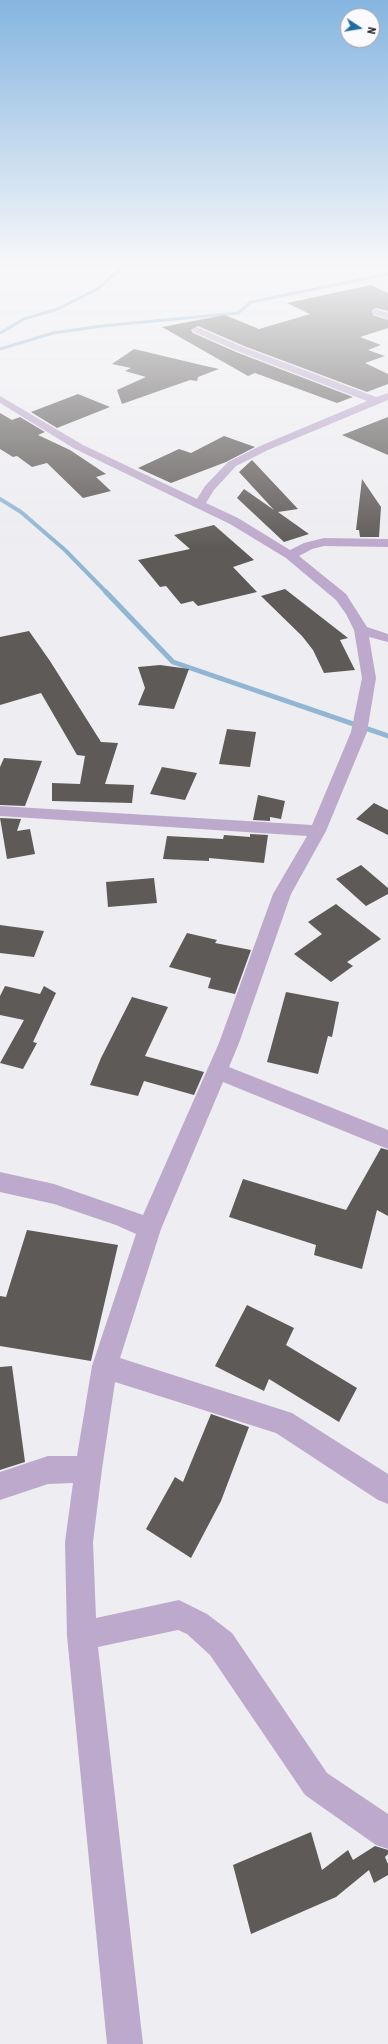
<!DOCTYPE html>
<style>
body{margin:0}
#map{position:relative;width:388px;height:2044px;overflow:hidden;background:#eeedf1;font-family:"Roboto Condensed",sans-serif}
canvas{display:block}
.north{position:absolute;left:340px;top:8px;width:40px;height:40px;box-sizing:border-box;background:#fbfafe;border:1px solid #a5a4a7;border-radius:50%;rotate:102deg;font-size:11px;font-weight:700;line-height:16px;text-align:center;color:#232224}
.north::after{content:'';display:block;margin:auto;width:14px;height:18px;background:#206ea1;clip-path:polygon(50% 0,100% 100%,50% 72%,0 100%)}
</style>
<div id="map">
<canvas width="388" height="2044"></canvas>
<div class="north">N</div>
</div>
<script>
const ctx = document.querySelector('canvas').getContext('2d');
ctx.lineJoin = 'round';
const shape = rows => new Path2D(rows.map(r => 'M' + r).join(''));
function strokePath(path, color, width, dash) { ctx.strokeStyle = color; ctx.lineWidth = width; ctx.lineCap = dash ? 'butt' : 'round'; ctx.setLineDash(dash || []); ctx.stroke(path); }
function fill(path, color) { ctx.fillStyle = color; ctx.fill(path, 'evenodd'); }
const streamFar2 = shape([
 [0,333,24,319,58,309,99,288,127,262],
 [0,349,53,333,102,326,238,313,251,302,388,274]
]);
const streamFar1 = shape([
 [0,499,21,512,65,550,107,593]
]);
const stream = shape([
 [106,592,173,662,388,736]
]);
const building = shape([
 [371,285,388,293,388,311,376,308,372,310,373,315,388,320,388,328,360,337,381,345,368,350,385,356,365,363,388,374,388,384,367,392,244,346,198,326,191,330,193,333,236,352,353,397,337,403,255,373,248,376,162,327,225,315,259,329,310,314,287,303],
 [134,349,197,364,219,369,198,377,197,381,190,380,122,404,117,390,146,377,125,371,131,368,112,364],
 [78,394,110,407,57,428,31,412],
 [0,413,12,420,20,417,45,432,38,435,70,450,106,474,96,477,111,491,83,498,47,463,32,467,17,456,13,457,0,449],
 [388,417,388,455,342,435],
 [224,436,255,447,226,462,171,483,138,468,179,449,191,453],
 [252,460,298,509,278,512,309,534,284,542,237,498,244,489,274,510,239,472],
 [362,479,381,507,379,537,360,537,359,530,356,530],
 [214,525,254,560,233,567,257,592,198,606,193,601,181,604,166,586,160,587,138,560,190,549,174,535],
 [285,589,348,638,340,640,355,670,324,673,313,650,302,636,261,596],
 [29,631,50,661,101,742,118,743,105,784,134,785,132,803,52,801,52,783,80,784,85,756,77,755,41,693,0,705,0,637],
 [160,665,189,669,174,709,138,705,145,688,138,667],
 [227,729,256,732,250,767,219,764],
 [4,758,42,761,25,806,0,805,0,767],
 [162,767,197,773,185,800,150,794],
 [258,795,285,801,281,819,270,817,270,821,253,820],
 [374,803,388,810,388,835,356,819],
 [0,818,21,819,17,831,30,829,35,854,7,859],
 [250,834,268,835,264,863,209,858,209,861,163,859,167,836,223,839,224,835,250,837],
 [361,865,388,888,388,894,366,906,336,879],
 [154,878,157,903,108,907,106,882],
 [336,904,381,939,347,962,353,966,331,982,294,954,322,934,308,922],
 [0,925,44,931,34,957,0,953],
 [187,933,217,940,215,943,251,950,235,994,208,988,211,978,169,967],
 [5,986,40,994,44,986,56,993,33,1042,37,1043,23,1069,0,1063,24,1020,0,1015,0,996],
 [286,992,339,1002,332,1037,328,1036,318,1074,267,1062],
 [132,997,168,1007,145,1056,204,1072,194,1095,144,1081,138,1096,90,1085,101,1058],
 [381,1148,388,1150,388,1216,377,1210,362,1269,314,1255,316,1245,229,1217,243,1179,346,1210],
 [27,1230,118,1245,91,1361,0,1346,0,1296,6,1297],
 [247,1305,294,1328,286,1345,357,1388,339,1422,269,1379,264,1391,215,1366],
 [12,1366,25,1462,0,1470,0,1367],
 [211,1414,249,1427,221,1501,191,1558,146,1529,175,1477,183,1482],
 [311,1832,322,1870,348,1850,353,1860,375,1846,388,1850,388,1854,385,1857,388,1864,388,1875,374,1883,369,1870,336,1897,251,1934,233,1865]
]);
const street = shape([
 [376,309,388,313,388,319,373,314,373,310,376,309],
 [197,327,243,347,376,397,388,393,388,400,268,450,236,466,214,490,206,503,238,518,290,550,304,543,324,538,388,539,388,547,324,546,312,549,299,556,346,594,367,627,388,634,388,642,369,637,376,678,367,732,326,831,291,894,239,1043,229,1067,388,1130,388,1149,223,1082,161,1229,120,1358,292,1413,388,1474,388,1504,378,1500,276,1433,115,1382,102,1469,93,1542,96,1618,179,1600,207,1614,232,1633,327,1773,388,1814,388,1849,376,1845,305,1795,210,1655,187,1634,178,1630,98,1647,143,2044,107,2044,67,1636,65,1542,73,1483,48,1484,0,1500,0,1472,48,1456,77,1456,92,1366,136,1234,116,1225,54,1204,0,1192,0,1172,54,1184,143,1215,219,1043,273,894,307,836,0,816,0,806,312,825,351,732,362,678,354,630,346,614,336,600,286,558,230,524,75,449,0,403,0,396,83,445,197,499,205,486,228,462,260,446,367,401,237,351,194,332,192,330,197,327]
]);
strokePath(streamFar2, '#90b6d3', 3);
strokePath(streamFar1, '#90b6d3', 4);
strokePath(stream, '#90b6d3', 5);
fill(building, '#5e5a58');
fill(street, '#bda9cb');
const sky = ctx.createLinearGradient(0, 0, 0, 548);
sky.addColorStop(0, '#85b5e0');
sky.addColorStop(0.48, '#f7f7f9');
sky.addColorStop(1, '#f7f7f900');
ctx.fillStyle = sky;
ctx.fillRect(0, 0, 388, 548);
</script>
